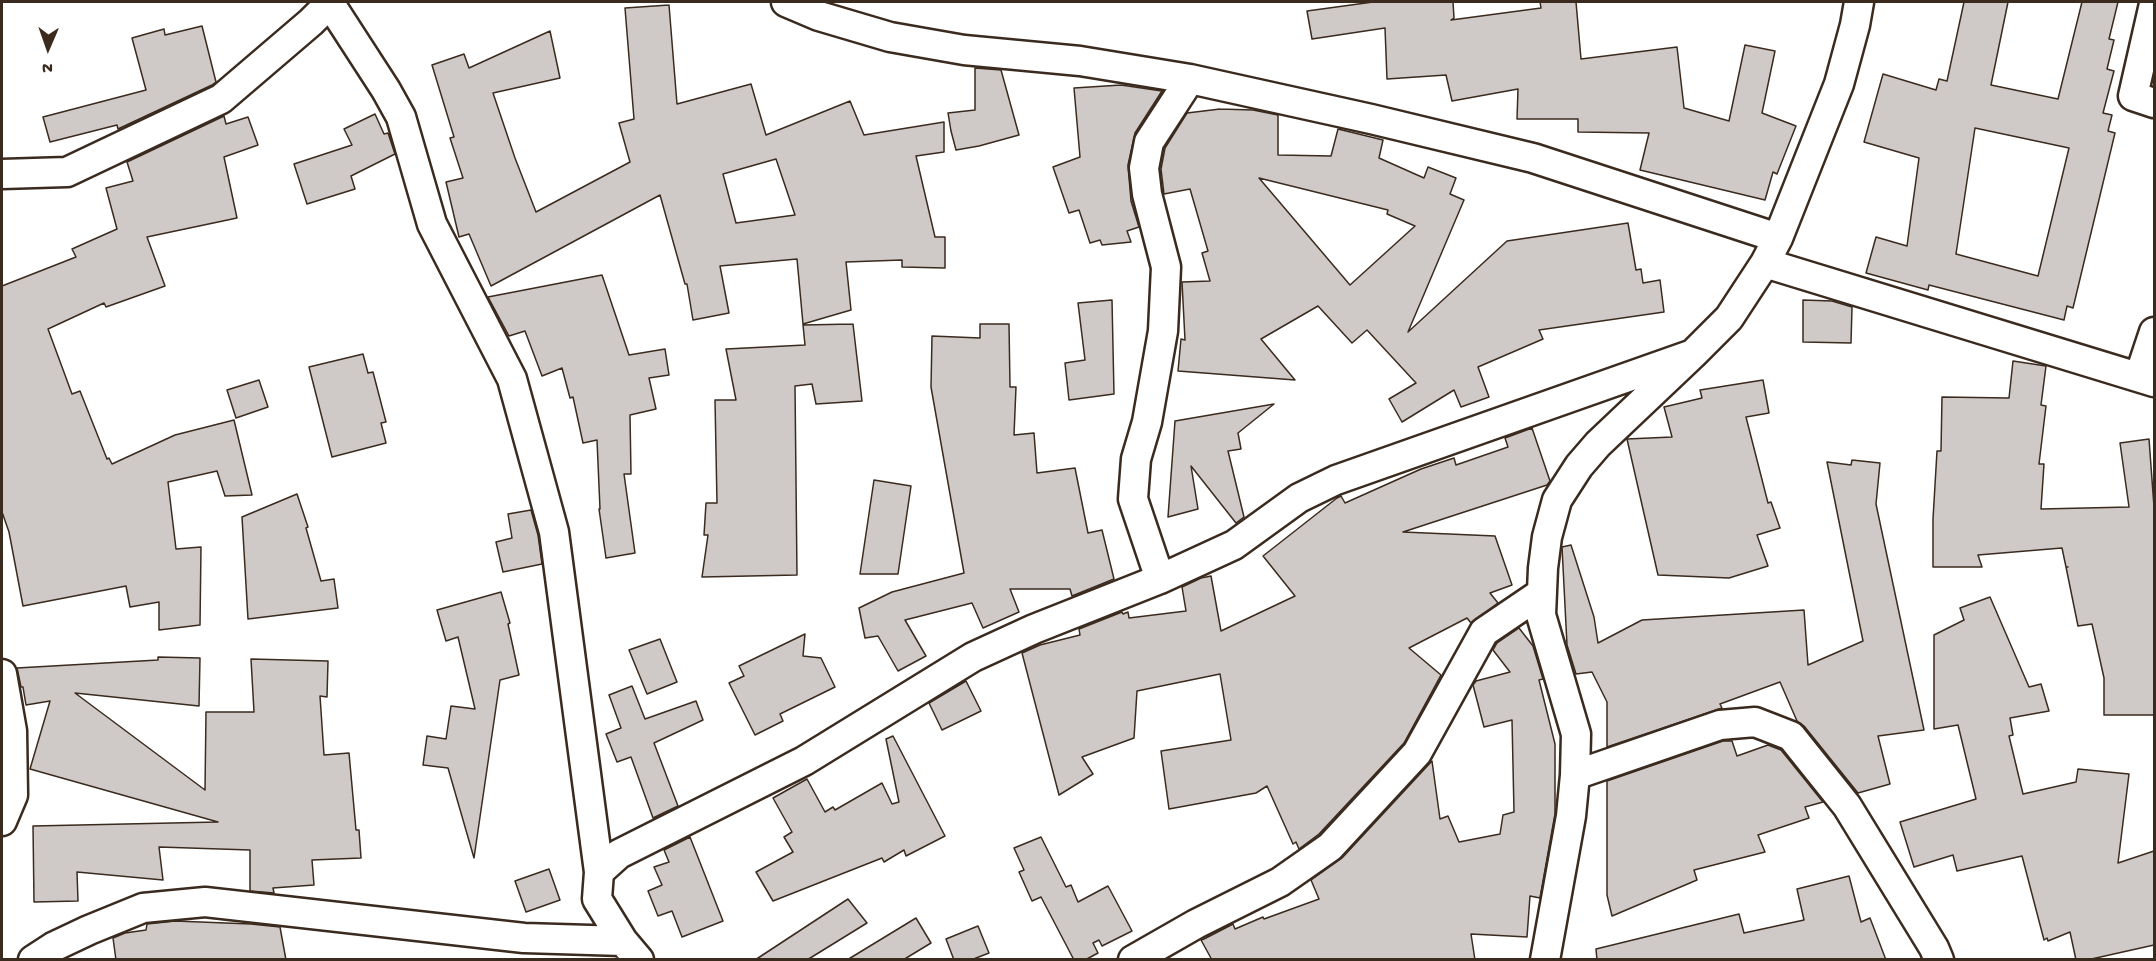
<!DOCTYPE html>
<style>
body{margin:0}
#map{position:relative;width:2156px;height:961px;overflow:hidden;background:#fff;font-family:"Gochi Hand",sans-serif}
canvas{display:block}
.frame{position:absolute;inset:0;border:3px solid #3b2a1e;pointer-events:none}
.north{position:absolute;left:18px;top:18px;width:60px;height:60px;-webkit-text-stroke:4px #fff;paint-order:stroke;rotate:182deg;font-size:16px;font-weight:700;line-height:24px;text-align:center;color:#3b2a1e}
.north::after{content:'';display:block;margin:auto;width:21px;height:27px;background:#3b2a1e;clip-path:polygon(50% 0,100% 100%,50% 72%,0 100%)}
</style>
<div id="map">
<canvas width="2156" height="961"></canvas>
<div class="frame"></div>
<div class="north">N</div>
</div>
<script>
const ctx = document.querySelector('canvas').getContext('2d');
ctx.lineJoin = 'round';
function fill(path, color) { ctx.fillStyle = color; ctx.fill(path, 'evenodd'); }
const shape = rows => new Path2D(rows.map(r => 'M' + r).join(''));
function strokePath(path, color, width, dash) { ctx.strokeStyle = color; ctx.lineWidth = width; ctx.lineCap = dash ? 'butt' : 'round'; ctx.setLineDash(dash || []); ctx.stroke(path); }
const building = shape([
 [1373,2,1453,2,1454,18,1451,20,1541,8,1540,2,1576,2,1581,59,1677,47,1684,108,1729,121,1745,45,1775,51,1762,113,1796,126,1777,174,1773,172,1765,200,1640,170,1649,133,1578,132,1578,119,1517,119,1518,89,1452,101,1446,75,1387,79,1385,28,1312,39,1307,11,1373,2],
 [1964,2,2008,2,1991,85,2058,99,2082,2,2118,2,2109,39,2114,40,2107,69,2114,71,2103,113,2112,115,2108,131,2115,133,2073,308,2067,306,2064,320,1929,285,1928,290,1866,273,1876,237,1907,246,1919,158,1864,142,1883,74,1936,90,1939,79,1947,81,1964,2],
 [1975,128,2069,148,2038,276,1956,254,1975,128],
 [669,5,677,104,751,84,766,135,850,101,864,135,944,122,944,152,916,156,935,237,945,237,945,268,902,267,902,260,846,262,851,310,803,324,797,259,720,266,729,313,693,320,687,284,685,284,660,195,491,286,469,234,459,237,446,182,463,178,450,138,454,137,432,65,464,54,469,68,550,31,560,78,493,93,515,158,536,212,630,162,619,123,634,119,625,8,669,5],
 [776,159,795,215,736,223,723,174,776,159],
 [202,26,216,82,212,85,118,129,117,125,50,142,43,117,146,90,132,38,164,29,165,35,202,26],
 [975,68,1001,70,1019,135,979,146,956,150,951,131,948,113,975,110,975,68],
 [1121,85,1162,91,1135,133,1128,165,1131,201,1139,227,1127,231,1131,242,1102,245,1100,240,1090,243,1079,210,1069,213,1053,167,1080,157,1074,88,1121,85],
 [1220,109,1253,110,1278,115,1278,155,1331,156,1338,129,1383,140,1379,158,1424,178,1428,167,1456,178,1450,194,1464,200,1408,332,1507,241,1628,223,1636,270,1641,269,1643,283,1660,280,1664,312,1539,330,1543,339,1478,367,1489,397,1461,407,1454,390,1402,422,1389,399,1416,383,1367,330,1352,343,1318,306,1261,339,1295,380,1178,371,1181,339,1185,340,1182,282,1210,281,1202,253,1208,251,1190,189,1164,194,1161,169,1165,148,1187,113,1220,109],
 [1259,178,1388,210,1387,214,1415,226,1350,285,1259,178],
 [375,114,384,134,388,133,395,154,351,176,355,189,307,204,294,164,352,145,344,129,375,114],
 [224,116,226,124,248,117,258,145,224,157,237,218,147,237,165,286,106,307,104,303,48,329,72,394,80,391,107,459,109,458,112,464,175,435,234,420,252,495,225,496,217,471,168,482,176,549,201,547,200,625,159,630,159,602,130,607,126,586,23,606,9,532,2,512,2,286,76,257,72,249,117,229,106,188,133,181,127,162,224,116],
 [602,275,629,355,665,349,669,375,649,378,656,409,630,415,631,474,624,474,635,553,606,558,599,509,600,509,597,440,583,443,573,397,570,398,562,368,542,376,525,331,509,336,488,297,602,275],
 [1112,300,1114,394,1069,400,1065,363,1085,360,1078,303,1112,300],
 [1803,300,1832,301,1852,307,1851,343,1803,342,1803,300],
 [853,324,862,401,816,404,812,384,795,386,797,575,702,577,708,535,704,535,706,503,717,503,715,400,736,400,726,349,805,345,803,325,853,324],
 [980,324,1009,324,1010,387,1016,387,1014,435,1034,433,1037,473,1075,468,1088,533,1102,530,1114,579,1072,596,1070,589,1010,589,1019,612,983,628,972,603,905,620,926,656,898,671,878,636,865,638,859,608,892,592,964,573,931,387,932,336,980,338,980,324],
 [363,354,368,373,373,372,386,422,381,423,386,443,332,457,309,367,363,354],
 [2013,361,2046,366,2041,405,2046,406,2039,464,2044,464,2041,509,2129,507,2120,443,2149,439,2154,507,2154,715,2104,715,2104,678,2092,624,2078,626,2066,567,2068,567,2066,567,2062,548,1978,555,1982,567,1933,567,1933,519,1937,451,1941,451,1942,397,2009,398,2013,361],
 [259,380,268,407,236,418,227,390,259,380],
 [1763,380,1769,413,1746,417,1768,503,1771,502,1780,528,1757,535,1768,566,1729,578,1658,575,1627,439,1672,437,1664,407,1702,398,1700,390,1763,380],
 [1274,404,1238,433,1241,449,1228,451,1244,517,1236,523,1191,466,1198,509,1168,517,1175,421,1274,404],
 [1532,428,1550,481,1547,485,1403,532,1495,536,1512,585,1490,593,1498,603,1471,623,1467,618,1409,648,1441,675,1404,743,1319,834,1299,849,1296,842,1293,844,1267,786,1256,793,1169,809,1161,751,1231,740,1220,674,1137,691,1134,738,1082,757,1093,774,1059,795,1022,653,1040,645,1080,635,1079,629,1122,612,1123,614,1128,612,1129,618,1186,611,1182,587,1201,578,1211,576,1221,631,1295,596,1263,556,1337,498,1341,496,1345,503,1421,469,1454,458,1456,465,1508,447,1505,438,1532,428],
 [1852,460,1880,463,1876,504,1924,730,1878,736,1890,784,1858,793,1804,726,1797,721,1780,682,1720,704,1722,708,1607,747,1607,702,1592,672,1576,674,1567,645,1562,547,1571,545,1594,617,1598,643,1642,620,1804,610,1808,665,1863,641,1827,462,1851,465,1852,460],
 [874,480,911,486,898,574,860,574,874,480],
 [297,494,308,527,306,528,321,581,334,579,338,608,248,619,242,517,297,494],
 [531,510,538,535,542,564,503,572,496,542,512,538,508,514,531,510],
 [501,592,510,623,508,624,519,675,500,680,474,858,448,768,423,765,427,736,446,739,451,706,475,709,458,637,446,641,437,610,501,592],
 [1990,597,2029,687,2041,684,2049,711,2010,718,2013,735,2009,736,2023,794,2076,782,2078,769,2129,774,2118,863,2154,851,2154,945,2087,960,2076,960,2070,932,2048,941,2047,938,2044,940,2022,856,1957,871,1953,855,1914,867,1900,822,1976,799,1958,725,1934,729,1934,635,1964,620,1960,608,1990,597],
 [1519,628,1533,646,1543,679,1539,680,1555,744,1555,814,1540,898,1530,896,1527,937,1471,934,1475,960,1212,960,1201,940,1204,939,1233,924,1235,929,1263,917,1264,919,1319,899,1311,880,1342,858,1432,761,1440,819,1448,816,1459,842,1500,834,1503,815,1514,812,1512,720,1484,727,1473,685,1476,681,1510,672,1493,650,1497,643,1519,628],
 [805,634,803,656,821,658,835,687,780,714,783,721,755,735,729,683,744,676,739,666,805,634],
 [660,639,677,682,647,694,629,650,660,639],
 [158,657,200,658,199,706,75,693,205,790,206,712,254,712,251,659,328,661,327,697,320,696,324,755,349,753,356,830,359,830,361,858,312,860,314,885,273,888,274,893,250,891,250,850,159,847,163,880,77,872,78,901,34,902,33,826,218,822,30,769,50,701,26,705,23,687,21,687,17,668,158,660,158,657],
 [966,681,981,711,942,730,929,703,966,681],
 [632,686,645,719,696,701,703,720,654,743,678,806,653,818,631,757,617,762,606,734,621,728,609,695,632,686],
 [893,736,945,836,906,856,904,850,884,862,882,858,773,901,756,872,793,852,784,837,792,832,773,798,807,779,825,812,833,807,835,810,882,783,892,804,899,802,886,739,893,736],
 [1723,741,1732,741,1737,756,1768,745,1781,750,1823,802,1805,807,1809,818,1758,835,1765,852,1694,870,1697,880,1612,916,1607,895,1607,781,1723,741],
 [690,837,723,921,682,937,672,911,658,916,648,891,662,885,654,867,669,862,664,850,690,837],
 [1041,837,1066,887,1071,885,1078,902,1108,886,1132,931,1102,946,1099,940,1093,943,1098,953,1085,960,1074,960,1041,897,1032,901,1019,872,1024,870,1014,848,1041,837],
 [549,869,560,900,526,912,515,881,549,869],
 [1849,876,1861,922,1870,918,1886,960,1597,960,1596,949,1739,914,1744,933,1804,920,1797,889,1849,876],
 [848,899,867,923,807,960,755,960,848,899],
 [916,918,931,943,903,960,847,960,916,918],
 [175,921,251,924,280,927,286,960,116,960,113,938,125,933,146,930,147,924,175,921],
 [978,926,989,953,971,960,954,960,946,939,978,926]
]);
const minor = shape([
 [329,2,386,90,401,117,432,224,512,379,554,532,599,872],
 [786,2,819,16,890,37,964,50,1080,61,1190,79,1371,119,1533,158,1778,238],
 [2154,4,2133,96,2154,103],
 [2,174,67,172,221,99,311,22,331,2],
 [1765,263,2154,382],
 [2139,377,2154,332],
 [1160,579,1133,499,1136,459,1147,422,1163,331,1166,267,1147,194,1144,168,1149,142,1190,79],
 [2,674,12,731,13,795,2,821],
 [1575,775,1720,725,1755,722,1791,736,1847,806,1934,948,1939,960],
 [33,960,53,947,89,930,143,908,205,902,524,938,623,941],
 [639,960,623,941,597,899,599,872,619,854,804,761,973,657,1034,629,1160,579,1234,545,1299,498,1336,480,1693,354],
 [1133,960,1196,924,1280,882,1330,847,1417,753,1484,632,1540,594],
 [1545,960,1571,816,1575,775,1576,734,1541,615,1543,568,1547,537,1557,500,1579,466,1598,444,1693,354,1729,318,1765,263,1778,238,1839,84,1855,25,1859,2]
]);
fill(building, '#cfcac7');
strokePath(building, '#3b2a1e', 1.5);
strokePath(minor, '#3b2a1e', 33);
strokePath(minor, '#fff', 28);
</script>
